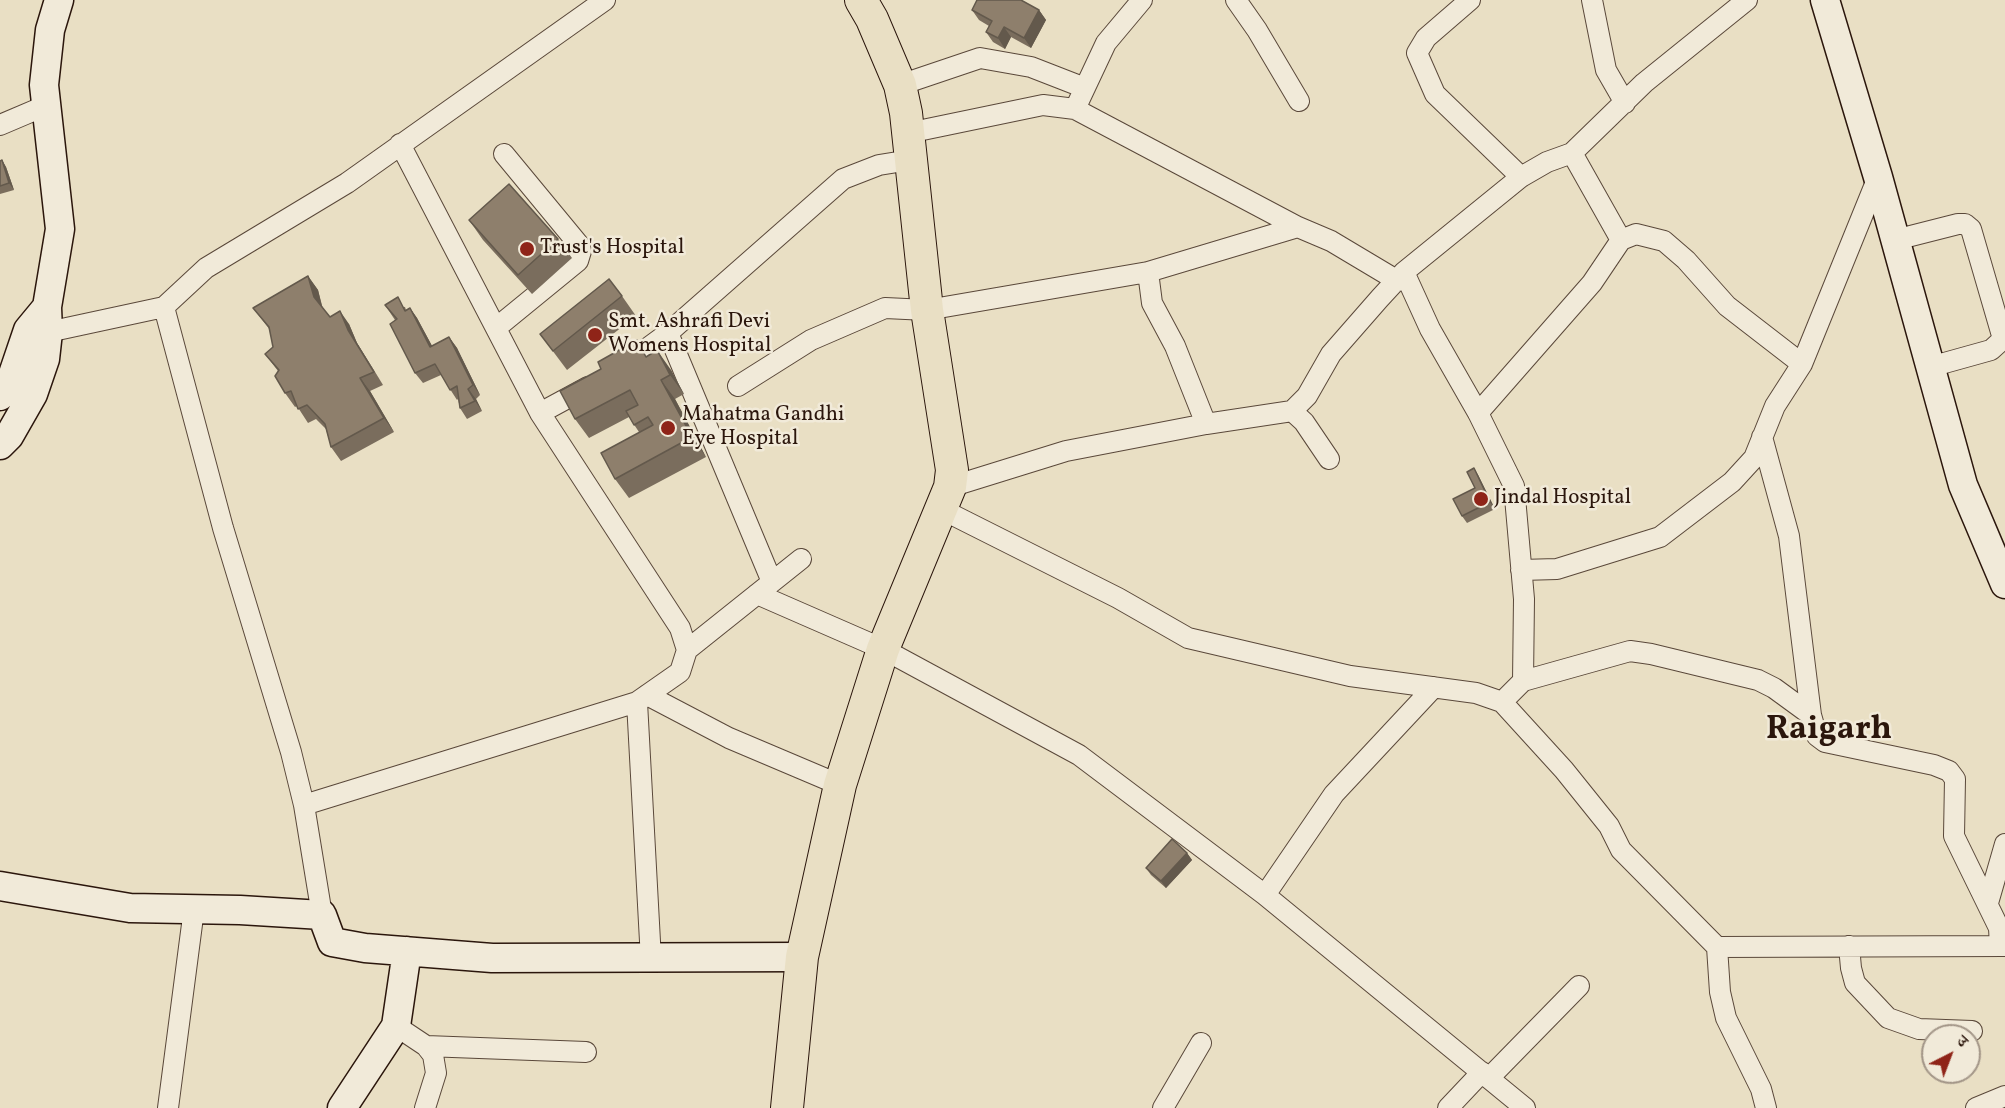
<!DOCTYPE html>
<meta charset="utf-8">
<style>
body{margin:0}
#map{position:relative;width:2005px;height:1108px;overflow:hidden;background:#e9dfc4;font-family:Vollkorn,"Noto Serif Devanagari",serif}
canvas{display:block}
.north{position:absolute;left:1921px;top:1024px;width:60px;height:60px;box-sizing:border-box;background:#f1ead9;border:2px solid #a29587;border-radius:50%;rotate:42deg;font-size:16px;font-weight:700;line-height:24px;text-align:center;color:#2b160c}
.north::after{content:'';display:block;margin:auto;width:21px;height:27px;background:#8f2418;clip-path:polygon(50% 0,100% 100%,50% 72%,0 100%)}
</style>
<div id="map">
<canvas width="2005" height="1108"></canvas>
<div class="north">उ</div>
</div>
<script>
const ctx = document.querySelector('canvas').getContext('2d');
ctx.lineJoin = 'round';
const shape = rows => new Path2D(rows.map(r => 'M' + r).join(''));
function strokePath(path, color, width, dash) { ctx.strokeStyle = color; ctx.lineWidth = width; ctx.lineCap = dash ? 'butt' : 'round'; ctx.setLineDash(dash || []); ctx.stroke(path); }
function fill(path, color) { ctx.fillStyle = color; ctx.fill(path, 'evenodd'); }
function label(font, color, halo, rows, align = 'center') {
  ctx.font = font + ' Vollkorn,serif'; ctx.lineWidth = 5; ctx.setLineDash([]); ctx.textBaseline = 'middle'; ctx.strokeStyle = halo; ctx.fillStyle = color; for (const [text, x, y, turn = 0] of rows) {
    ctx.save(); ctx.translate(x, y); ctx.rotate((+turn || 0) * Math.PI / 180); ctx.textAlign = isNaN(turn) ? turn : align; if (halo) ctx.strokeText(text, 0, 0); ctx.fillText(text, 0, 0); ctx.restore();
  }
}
const street = shape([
 [1142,0,1106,43,1075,109,1298,227,1331,241,1398,281],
 [1236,0,1257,30,1299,101],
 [1470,0,1426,38,1417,53,1435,94,1521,177],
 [1592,0,1606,70,1625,103],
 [900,85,980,58,1031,67,1085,88],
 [0,125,47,105],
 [908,133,1043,105,1075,109],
 [1572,153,1621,240,1636,234,1664,241,1686,260,1727,306,1802,364],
 [1895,240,1958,224,1965,224,1971,229,2003,339,1991,350,1930,367],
 [1148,272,1152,303,1175,346,1206,424],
 [1404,272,1430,329,1478,413,1514,486,1524,599,1523,681,1502,702],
 [164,307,223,528,291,752,304,805,322,915],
 [496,328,578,261,581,251,580,246,504,154],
 [48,332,164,307,206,268,347,183,605,0],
 [668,333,772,582],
 [623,366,668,333,843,179,879,165,910,160],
 [738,386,811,340,885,308,927,310,1148,272,1298,227],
 [540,413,588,387],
 [1478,413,1592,283,1621,240],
 [1762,437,1789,536,1811,715,1817,736,1825,742,1934,765,1949,771,1955,779,1954,836,1999,928,2000,946],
 [1329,459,1304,422,1292,411,1307,396,1331,354,1380,298,1404,272,1521,177,1547,162,1572,153,1644,83,1747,0],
 [950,487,1066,451,1206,424,1292,411],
 [941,509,1118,598,1188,638,1350,676,1476,693,1502,702,1564,770,1609,826,1621,850,1717,947,1720,992,1726,1018,1761,1089,1766,1108],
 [1521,570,1557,569,1660,537,1732,482,1754,458,1775,406,1802,364,1878,177],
 [757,594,883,649,1079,755,1265,895,1525,1108],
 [687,650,801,559],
 [1523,681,1630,651,1651,654,1758,680,1774,688,1811,715],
 [647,695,729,738,840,785],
 [637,702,651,960],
 [304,805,637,702,680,672,687,650,680,628,540,413,400,144],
 [1265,895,1334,794,1434,687],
 [1988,903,2005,844],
 [1849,946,1851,968,1855,983,1888,1018,1919,1029,1972,1031],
 [1717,947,2005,946],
 [396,1026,426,1046,433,1055,436,1073,425,1108],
 [426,1046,586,1052],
 [1489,1078,1579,986],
 [168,1108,194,909],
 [1163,1108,1201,1043],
 [1448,1108,1482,1072],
 [1976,1108,2005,1096]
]);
const secondary = shape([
 [1825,0,1878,177,1963,485,2005,584],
 [0,396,12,377,28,330,47,307],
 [0,445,9,436,33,394,45,359,48,332,47,307,60,229,44,85,50,30,59,0],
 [0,886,130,908,240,910,322,915,332,942,365,948,492,958,802,957],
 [342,1108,396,1026,407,951]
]);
const primary = shape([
 [787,1108,802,957,840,785,883,649,950,487,952,470,927,310,906,113,900,85,872,19,861,0]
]);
const wall = shape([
 [972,10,1039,10,1046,20,1031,48,1011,37,1005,49,993,42,986,32,989,26,979,20],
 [2,160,6,167,14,190,0,194,0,161],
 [469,220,558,239,572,258,532,294,483,240],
 [308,276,318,290,323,309,330,317,349,324,357,343,383,385,370,391,394,432,341,461,331,447,326,429,316,419,308,423,297,406,295,407,285,393,278,371,265,354,273,347,270,330,253,308],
 [622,296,636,316,567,370,540,334],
 [385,305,405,307,406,310,410,308,417,318,432,346,449,337,457,348,480,395,476,399,482,411,467,419,460,408,458,399,457,400,441,375,423,383,415,373,395,320],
 [648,356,671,370,684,394,675,399,706,457,629,498,615,479,639,432,629,417,589,438,575,419],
 [1474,468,1478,475,1495,509,1467,523,1462,516,1475,488],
 [1187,853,1192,860,1166,888,1151,875,1146,868]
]);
const shadedWall = shape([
 [1039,10,1046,20,1031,48,1024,38],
 [1004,27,1011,37,1005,49,998,38],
 [2,160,6,167,14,190,9,183],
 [308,276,318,290,323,311,314,297],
 [410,308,417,318,438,357,430,347],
 [340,311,349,324,357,343,383,385,348,330],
 [449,337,457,348,480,395,473,385],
 [657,350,671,370,684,394,670,375],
 [360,378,370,391,394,432,384,418],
 [661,380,675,399,706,457,692,437],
 [468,389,476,399,482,411,475,401],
 [1474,468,1478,475,1495,509,1490,502],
 [1187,853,1192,860,1166,888,1161,881]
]);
const building = shape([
 [977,0,1021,0,1039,10,1024,38,1004,27,998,38,986,32,992,21,972,10,977,0],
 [2,160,9,183,0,186,0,161,2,160],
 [509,184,558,239,518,275,469,220,509,184],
 [308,276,314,297,330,317,340,311,348,330,374,372,360,378,384,418,331,447,325,424,307,405,298,409,291,391,285,393,275,376,279,370,265,354,273,347,269,327,253,308,308,276],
 [609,279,622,296,553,351,540,334,609,279],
 [398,297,405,311,410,308,430,347,449,337,473,385,468,389,475,401,460,408,457,386,450,390,435,364,415,373,390,324,397,319,385,305,398,297],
 [637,340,646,357,657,350,670,375,661,380,692,437,615,479,601,453,653,425,648,417,634,425,626,411,638,405,630,390,575,419,560,391,601,369,598,362,637,340],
 [1474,468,1490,502,1462,516,1453,499,1475,488,1467,472,1474,468],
 [1172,839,1187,853,1161,881,1146,868,1172,839]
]);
const markers = [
 [527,249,8,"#8f2418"],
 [595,335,8,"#8f2418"],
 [668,428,8,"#8f2418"],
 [1481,499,8,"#8f2418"]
];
const poiNames = [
 ["Trust's Hospital",540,249],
 ["Smt. Ashrafi Devi",608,323],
 ["Womens Hospital",608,347],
 ["Mahatma Gandhi",682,416],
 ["Eye Hospital",682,440],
 ["Jindal Hospital",1494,499]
];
const townNames = [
 ["Raigarh",1829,732]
];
strokePath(street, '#5a483a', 22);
strokePath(secondary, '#2b160c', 31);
strokePath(primary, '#2b160c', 34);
strokePath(street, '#f1ead9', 20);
strokePath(secondary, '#f1ead9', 28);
strokePath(primary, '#e9dfc4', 32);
fill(wall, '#7a6d5d');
fill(shadedWall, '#63594c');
fill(building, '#8e7f6c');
strokePath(building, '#63594c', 1.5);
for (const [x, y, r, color] of markers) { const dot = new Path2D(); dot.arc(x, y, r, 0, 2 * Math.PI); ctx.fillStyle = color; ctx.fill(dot); strokePath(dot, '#f1ead9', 2); }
label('21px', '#2b160c', '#f1ead9', poiNames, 'left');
label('bold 33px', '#2b160c', '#f1ead9', townNames);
</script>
